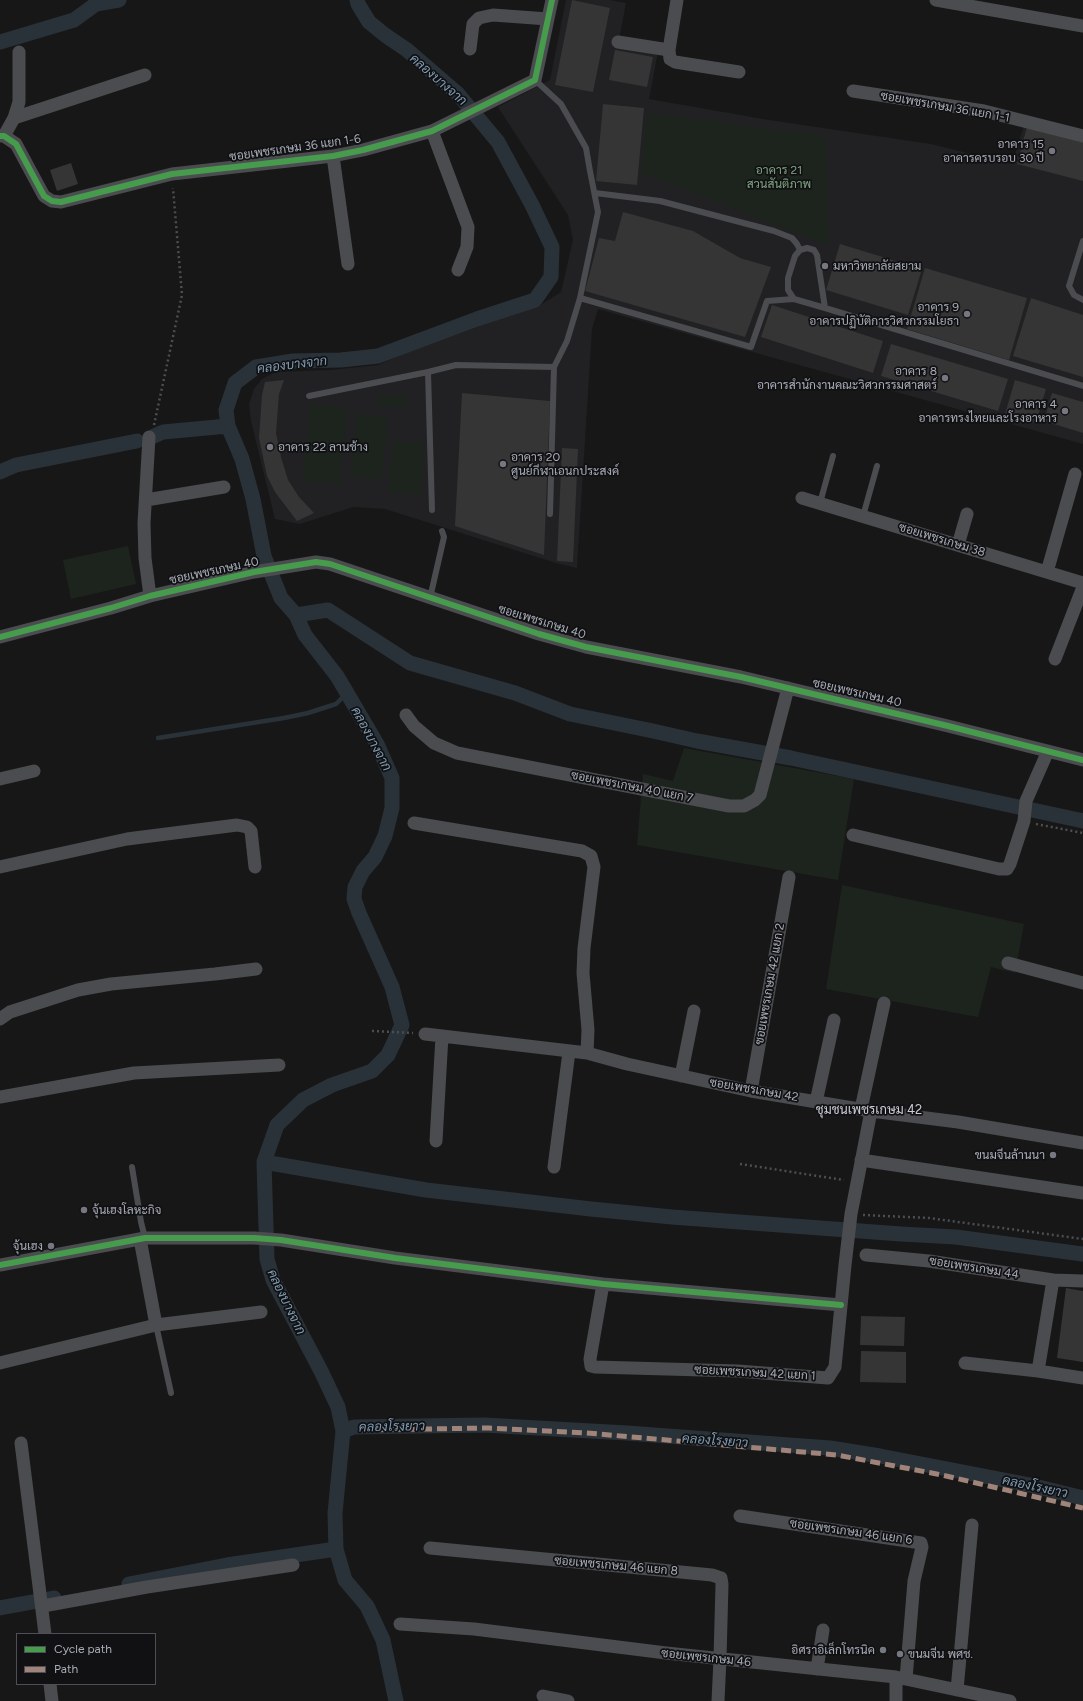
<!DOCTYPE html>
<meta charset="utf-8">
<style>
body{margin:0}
#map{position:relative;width:1083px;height:1701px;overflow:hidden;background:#171717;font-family:Figtree,sans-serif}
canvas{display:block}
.legend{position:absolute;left:16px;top:1633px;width:140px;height:52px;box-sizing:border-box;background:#111113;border:1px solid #4d4f55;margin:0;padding:5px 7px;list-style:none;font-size:12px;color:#a8adb8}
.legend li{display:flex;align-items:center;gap:8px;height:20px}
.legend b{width:20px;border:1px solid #4d4f55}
</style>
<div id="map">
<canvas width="1083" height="1701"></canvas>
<ul class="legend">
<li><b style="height:5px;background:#469c4c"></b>Cycle path</li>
<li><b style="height:5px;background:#a18479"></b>Path</li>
</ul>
</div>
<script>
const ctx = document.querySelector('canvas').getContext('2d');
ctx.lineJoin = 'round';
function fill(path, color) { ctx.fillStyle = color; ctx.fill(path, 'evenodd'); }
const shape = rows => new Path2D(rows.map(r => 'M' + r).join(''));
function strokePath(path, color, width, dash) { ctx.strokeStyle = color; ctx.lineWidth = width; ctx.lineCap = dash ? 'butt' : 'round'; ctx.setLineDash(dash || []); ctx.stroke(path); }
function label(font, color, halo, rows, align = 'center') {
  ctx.font = font + ' Figtree,Sarabun,sans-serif'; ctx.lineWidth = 3.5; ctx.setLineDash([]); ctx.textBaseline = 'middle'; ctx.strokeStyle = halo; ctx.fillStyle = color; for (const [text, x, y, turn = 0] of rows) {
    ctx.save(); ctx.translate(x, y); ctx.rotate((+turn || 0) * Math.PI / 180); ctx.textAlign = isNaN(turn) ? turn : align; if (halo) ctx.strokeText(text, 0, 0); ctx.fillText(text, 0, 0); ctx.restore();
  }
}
const built = shape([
 [566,0,609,0,626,3,619,40,659,46,649,99,769,120,931,144,1012,164,1026,119,1083,134,1083,444,598,309,592,329,577,568,556,563,385,509,353,507,300,524,275,519,251,421,249,404,254,389,262,379,276,372,331,370,378,365,406,353,491,322,539,306,561,292,573,240,568,215,498,107,550,80]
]);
const green = shape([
 [648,113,825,136,829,246,641,172],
 [379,395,406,397,405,408,378,405],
 [310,405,347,408,340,484,303,481],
 [357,414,388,417,382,480,351,477],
 [393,440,425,443,420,495,388,492],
 [128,546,136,584,71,599,63,560],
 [684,748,854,779,838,880,637,845,643,774,673,781],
 [842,885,1024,924,1015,973,991,967,978,1017,826,989]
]);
const stream = shape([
 [158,738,284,718,308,713,336,704,346,694]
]);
const canal = shape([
 [357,0,358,4,369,22,385,35,407,50,458,94,498,142,532,205,552,247,551,277,535,300,477,319,378,356,341,360,293,361,256,367,235,383,226,410,228,426,242,459,253,499,264,556,281,598,296,615,305,635,337,676,377,744,392,778,392,808,385,836,375,857,363,871,355,887,354,899,359,913,392,987,402,1025,388,1055,372,1071,332,1085,303,1100,277,1125,264,1162,267,1259,273,1280,321,1371,338,1407,343,1431,335,1513,336,1549,345,1580,367,1606,383,1640,396,1701],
 [0,42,74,20,96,4,119,0],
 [154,436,163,432,228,426],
 [0,472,16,465,137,441],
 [296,615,328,610,410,663,515,693,570,714,653,731,697,741,791,758,1083,821],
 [264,1162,426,1190,591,1209,672,1217,901,1234,956,1237,1083,1254],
 [343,1431,354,1427,484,1425,627,1433,830,1448,880,1456,1030,1485,1083,1498],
 [129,1584,227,1565,336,1549],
 [0,1608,54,1598]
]);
const building = shape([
 [572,0,610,8,593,92,555,85],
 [615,50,653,57,647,87,609,80],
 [603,104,644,108,637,185,596,181],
 [1028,123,1083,137,1083,181,1017,164],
 [71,163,78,184,57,191,50,170],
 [623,212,693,231,740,258,771,267,745,337,585,291,599,238,615,241],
 [840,244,922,269,908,315,826,290],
 [925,268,1027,298,1009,360,907,329],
 [1031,298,1083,315,1083,377,1013,356],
 [772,305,883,341,873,373,761,337],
 [891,344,1008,379,998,411,881,376],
 [284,380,279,394,276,433,281,457,288,480,299,497,314,513,297,521,275,492,267,476,259,438,262,395,265,382],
 [1015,380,1046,389,1036,423,1005,414],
 [462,393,550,401,544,555,455,526],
 [1052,393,1083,402,1083,433,1044,421],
 [562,448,578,449,573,562,557,561],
 [1066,1288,1083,1291,1083,1362,1057,1358],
 [861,1316,905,1317,904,1346,860,1345],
 [861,1351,906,1352,906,1383,860,1382]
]);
const path = shape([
 [154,425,182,295,173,188],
 [1036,824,1083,833],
 [372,1031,413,1033],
 [740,1164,844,1180],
 [863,1215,929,1218,1083,1239]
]);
const service = shape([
 [595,193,660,201,774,231,792,238,797,244,800,250],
 [1083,241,1069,286,1074,295,1083,300],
 [580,298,751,347,767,301,794,299],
 [825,308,817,255,814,250,807,248,800,250,795,256,788,278,788,290,794,299,825,308,1083,386],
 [309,396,428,372],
 [820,503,833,456],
 [432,510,428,372,456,365,554,367,567,341,580,298,598,212,590,171,586,148,561,104,535,80],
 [550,514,554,367],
 [863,516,877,466],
 [430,598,444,537,442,531],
 [132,1167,141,1222,145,1238],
 [156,1325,171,1393]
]);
const minor = shape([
 [677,0,669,50,670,59,675,62,739,72],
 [936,0,1083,26],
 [618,42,669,50],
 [470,49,473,24,479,18,493,15,548,19],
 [853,91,984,111,1083,136],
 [14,118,145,75],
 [432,131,468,227,467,247,458,270],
 [0,136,4,136,16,144,44,196,52,201,61,202,172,174,333,156,363,150,432,131,535,80,552,0],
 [4,136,14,118,19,102,19,52],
 [333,156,348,264],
 [149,437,144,523,145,558,150,596],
 [802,498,1083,583],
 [146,500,224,487],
 [958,545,967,514],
 [1047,572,1075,474],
 [0,637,111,608,150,596,254,572,316,562,330,564,539,634,586,647,741,677,948,726,1083,760],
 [1055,659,1083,587],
 [406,715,414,726,434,743,457,753,729,806,744,806,755,800,760,795,788,688],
 [0,779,34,771],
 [414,823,582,851,591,856,594,867,584,948,583,973,588,1030,587,1053],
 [853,835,999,869,1007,869,1010,864,1024,821,1026,801,1048,751],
 [0,867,127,839,237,825,247,827,251,831,255,867],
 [1008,963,1083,983],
 [0,1019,10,1012,78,990,111,984,215,974,256,969],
 [425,1034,587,1053,627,1064,751,1091,871,1111,958,1122,1083,1143],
 [681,1076,694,1011],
 [751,1091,789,877],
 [0,1097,134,1073,279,1065],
 [816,1102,834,1020],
 [861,1109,884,1003],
 [436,1141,442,1036],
 [861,1160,1083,1193],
 [554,1167,569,1052],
 [140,1239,156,1325],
 [866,1255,929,1261,1053,1280,1083,1281],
 [0,1265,145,1238,254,1238,281,1240,395,1258,603,1284,841,1305],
 [603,1284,590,1359,591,1366,595,1367,738,1371,828,1378,835,1367,845,1265,851,1214,871,1111],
 [0,1363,156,1325,261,1312],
 [965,1363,1038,1371,1083,1378],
 [1038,1371,1053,1280],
 [21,1443,45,1634],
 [740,1516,921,1543,922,1547,914,1581,906,1679],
 [430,1548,712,1575,721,1578,722,1584,720,1659,718,1701],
 [43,1606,147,1587,293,1565],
 [400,1624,474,1629,666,1653,896,1677,1010,1701],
 [817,1669,823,1630],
 [50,1684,52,1701],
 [957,1690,972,1525],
 [543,1696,568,1701],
 [896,1701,896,1677]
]);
const quiet = shape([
 [362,1430,489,1428,587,1433,837,1455,942,1475,1083,1508]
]);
const cycleway = shape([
 [0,136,4,136,16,144,44,196,52,201,61,202,172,174,333,156,363,150,432,131,535,80,552,0],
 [0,637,111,608,150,596,254,572,316,562,330,564,539,634,586,647,741,677,948,726,1083,760],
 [0,1265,145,1238,254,1238,281,1240,395,1258,603,1284,841,1305]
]);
const markers = [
 [1052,151,4,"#757880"],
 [825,266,4,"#757880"],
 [967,314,4,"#757880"],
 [945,378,4,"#757880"],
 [1065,411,4,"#757880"],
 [270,447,4,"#757880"],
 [503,464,4,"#757880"],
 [1053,1155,4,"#757880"],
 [84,1210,4,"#757880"],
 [51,1246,4,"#757880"],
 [883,1650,4,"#757880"],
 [900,1654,4,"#757880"]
];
const streetNames = [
 ["ซอยเพชรเกษม 36 แยก 1-1",945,107,10],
 ["ซอยเพชรเกษม 36 แยก 1-6",295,148,-8],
 ["ซอยเพชรเกษม 38",942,540,17],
 ["ซอยเพชรเกษม 40",214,571,-12],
 ["ซอยเพชรเกษม 40",542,622,17],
 ["ซอยเพชรเกษม 40",857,693,13],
 ["ซอยเพชรเกษม 40 แยก 7",632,787,11],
 ["ซอยเพชรเกษม 42 แยก 2",770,984,-80],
 ["ซอยเพชรเกษม 42",754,1090,10],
 ["ซอยเพชรเกษม 44",974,1268,9],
 ["ซอยเพชรเกษม 42 แยก 1",755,1373,3],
 ["ซอยเพชรเกษม 46 แยก 6",851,1532,8],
 ["ซอยเพชรเกษม 46 แยก 8",616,1566,5],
 ["ซอยเพชรเกษม 46",706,1658,6]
];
const poiNames = [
 ["อาคาร 15",1044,144],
 ["อาคารครบรอบ 30 ปี",1044,158],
 ["มหาวิทยาลัยสยาม",833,266,"left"],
 ["อาคาร 9",959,307],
 ["อาคารปฏิบัติการวิศวกรรมโยธา",959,321],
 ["อาคาร 8",937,371],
 ["อาคารสำนักงานคณะวิศวกรรมศาสตร์",937,385],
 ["อาคาร 4",1057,404],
 ["อาคารทรงไทยและโรงอาหาร",1057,418],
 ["อาคาร 22 ลานช้าง",278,447,"left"],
 ["อาคาร 20",511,457,"left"],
 ["ศูนย์กีฬาเอนกประสงค์",511,471,"left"],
 ["ขนมจีนล้านนา",1045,1155],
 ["จุ้นเฮงโลหะกิจ",92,1210,"left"],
 ["จุ้นเฮง",43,1246],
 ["อิศราอิเล็กโทรนิค",875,1650],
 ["ขนมจีน พศช.",908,1654,"left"]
];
const parkNames = [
 ["อาคาร 21",779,170],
 ["สวนสันติภาพ",779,184]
];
const waterNames = [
 ["คลองบางจาก",438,80,41],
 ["คลองบางจาก",292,365,-7],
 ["คลองบางจาก",371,739,62],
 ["คลองบางจาก",286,1302,64],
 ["คลองโรงยาว",392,1427,-1],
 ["คลองโรงยาว",715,1441,4],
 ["คลองโรงยาว",1035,1487,12]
];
const neighbourhoodNames = [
 ["ชุมชนเพชรเกษม 42",869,1110]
];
fill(built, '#212123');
fill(green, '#1d241e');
strokePath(stream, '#2a3239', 4.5);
strokePath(canal, '#2a3239', 15);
fill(building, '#353536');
strokePath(path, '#4d4e52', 2.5, [2, 3]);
strokePath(service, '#4b4c50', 6);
strokePath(minor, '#4b4c50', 13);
strokePath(quiet, '#a18479', 5, [10, 5]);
strokePath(cycleway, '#469c4c', 6);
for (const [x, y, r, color] of markers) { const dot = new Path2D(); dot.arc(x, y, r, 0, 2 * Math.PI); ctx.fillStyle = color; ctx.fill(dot); strokePath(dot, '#111113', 1.5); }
label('12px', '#a8adb8', '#111113', streetNames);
label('12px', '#a8adb8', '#111113', poiNames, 'right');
label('12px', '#7fa381', '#111113', parkNames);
label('italic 13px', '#7f9bb3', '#111113', waterNames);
label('13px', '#c9ccd4', '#111113', neighbourhoodNames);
</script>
